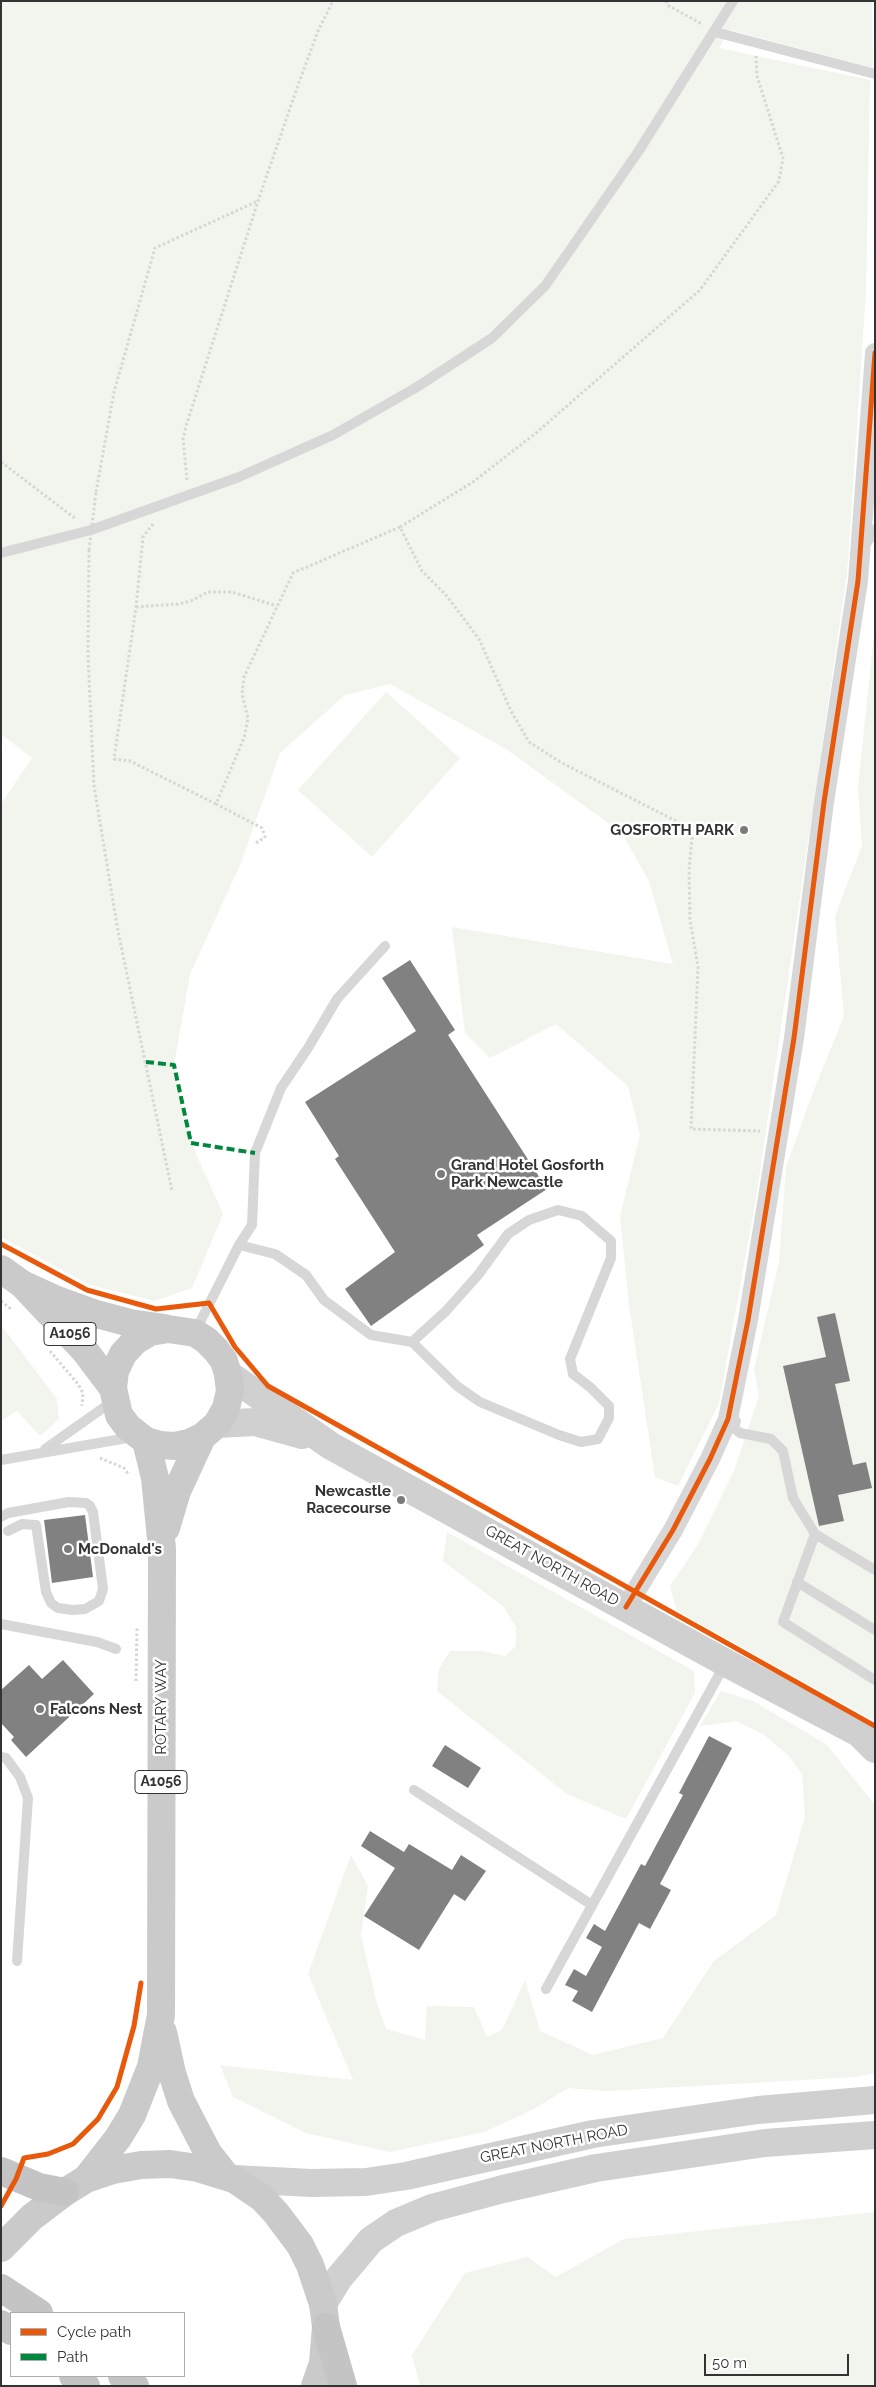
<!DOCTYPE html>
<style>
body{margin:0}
#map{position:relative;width:876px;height:2387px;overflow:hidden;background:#fff;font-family:Raleway,sans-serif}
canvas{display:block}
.frame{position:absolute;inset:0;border:2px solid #333;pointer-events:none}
.legend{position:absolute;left:10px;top:2312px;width:175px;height:65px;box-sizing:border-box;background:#fff;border:1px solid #adadad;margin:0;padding:6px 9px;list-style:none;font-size:15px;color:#333}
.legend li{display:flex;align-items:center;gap:10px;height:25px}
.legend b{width:25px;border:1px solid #adadad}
.scale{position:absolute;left:704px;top:2354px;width:145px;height:22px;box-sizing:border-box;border:2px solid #333;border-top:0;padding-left:6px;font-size:15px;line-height:18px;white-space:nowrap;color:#333;-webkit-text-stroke:4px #fff;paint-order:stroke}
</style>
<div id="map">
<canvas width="876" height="2387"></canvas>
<div class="frame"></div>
<ul class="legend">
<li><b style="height:6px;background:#e8590c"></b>Cycle path</li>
<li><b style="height:6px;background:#00873e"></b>Path</li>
</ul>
<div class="scale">50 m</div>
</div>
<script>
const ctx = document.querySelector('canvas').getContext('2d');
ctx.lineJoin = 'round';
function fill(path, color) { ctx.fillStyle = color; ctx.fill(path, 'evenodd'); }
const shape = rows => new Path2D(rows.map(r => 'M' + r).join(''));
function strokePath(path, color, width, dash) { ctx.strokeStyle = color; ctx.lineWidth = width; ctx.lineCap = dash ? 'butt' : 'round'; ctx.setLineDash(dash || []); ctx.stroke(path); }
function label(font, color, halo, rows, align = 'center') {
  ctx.font = font + ' Raleway,sans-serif'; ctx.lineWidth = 5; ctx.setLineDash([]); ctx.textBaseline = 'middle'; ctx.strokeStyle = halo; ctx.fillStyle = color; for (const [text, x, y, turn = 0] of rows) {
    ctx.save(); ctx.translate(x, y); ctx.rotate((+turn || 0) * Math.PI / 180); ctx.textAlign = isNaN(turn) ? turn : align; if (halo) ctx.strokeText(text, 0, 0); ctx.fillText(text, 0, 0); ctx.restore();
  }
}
const green = shape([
 [1,1,872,1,873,68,730,30,719,48,870,80,866,292,847,574,757,1192,719,1403,678,1486,655,1477,629,1305,620,1216,640,1135,628,1086,556,1024,490,1058,465,1033,452,927,673,964,649,881,622,833,506,749,390,684,345,695,280,753,240,865,190,974,174,1065,191,1143,223,1214,192,1288,155,1301,90,1285,1,1237,1,804,32,758,1,734],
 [875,625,875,1721,677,1611,670,1586,697,1546,734,1471,759,1396,754,1369,779,1262,786,1167,812,1095,844,1016,835,916,862,846,858,787],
 [386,692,460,758,372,857,298,790],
 [1,1325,57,1399,59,1419,40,1436,17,1411,1,1421],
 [447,1532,694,1671,695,1693,626,1819,567,1794,437,1691,439,1669,450,1651,482,1651,505,1656,516,1646,516,1627,503,1606,443,1561],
 [721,1691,753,1701,826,1744,875,1805,875,2073,856,2077,606,2091,568,2088,534,2109,484,2132,390,2152,306,2133,233,2097,220,2065,353,2080,308,1974,351,1855,368,1886,361,1935,376,2000,386,2029,425,2040,427,2006,474,2007,487,2037,502,2030,525,1980,540,2031,593,2055,663,2038,714,1961,776,1915,805,1817,802,1774,789,1756,763,1734,736,1721,700,1726],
 [875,2212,875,2386,420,2386,412,2355,465,2273,527,2257,556,2277,624,2239]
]);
const building = shape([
 [410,960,455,1030,448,1035,547,1189,477,1235,484,1245,371,1326,345,1289,395,1252,335,1159,339,1156,305,1102,416,1031,382,978],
 [835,1313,850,1381,835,1384,853,1465,866,1462,872,1488,838,1495,844,1521,819,1526,783,1366,826,1357,817,1317],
 [85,1515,93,1577,52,1583,44,1520],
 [63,1660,94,1694,26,1757,11,1740,14,1737,1,1723,1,1690,29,1665,42,1679],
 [709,1736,732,1748,660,1884,671,1890,650,1929,639,1923,592,2012,572,2001,578,1991,565,1985,574,1969,586,1976,602,1947,586,1938,594,1924,605,1931,641,1864,645,1866,683,1795,679,1793],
 [445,1745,481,1768,468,1788,432,1766],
 [370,1831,404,1852,409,1844,452,1870,461,1855,486,1871,465,1901,454,1894,419,1950,364,1916,395,1868,361,1846]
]);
const path = shape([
 [666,1,667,5,702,24],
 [1,462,76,519],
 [187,480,183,439,186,426,258,201,297,88,318,31,333,1],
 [96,492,114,392,155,248,258,201],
 [153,524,143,537,136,607,114,759,130,761,216,804],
 [400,527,473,482,536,433,700,290,779,181,783,158,757,76,756,56],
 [89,550,88,655,94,786,118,931,172,1191],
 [136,607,178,604,191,601,208,592,232,592,277,606],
 [256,843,265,837,262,828,216,804,244,738,248,718,242,694,244,677,293,573,400,527,422,571,446,595,479,639,511,711,529,742,562,763,678,822,692,838,689,870,690,920,698,967,691,1129,760,1131],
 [1,1301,12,1310],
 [50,1351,78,1384,83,1393,82,1406],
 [100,1458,124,1468,129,1475],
 [136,1681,137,1628]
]);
const lane = shape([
 [715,32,875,74],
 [865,546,875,529],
 [1,553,91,530,239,477,333,435,417,387,492,338,545,286,638,152,733,1],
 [239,1245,275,1254,306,1275,324,1300,371,1335,412,1342,446,1311,478,1275,508,1234,529,1220,558,1210,582,1216,611,1241,611,1258,570,1359,573,1374,590,1387,609,1406,609,1418,598,1439,581,1442,559,1435,480,1402,457,1386,412,1342],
 [195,1332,239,1245,252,1225,255,1153,281,1088,308,1048,337,999,385,946],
 [731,1420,736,1421,734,1428,740,1433,771,1439,783,1451,793,1498,815,1534,875,1570],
 [45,1449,113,1401],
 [1,1460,133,1437],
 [1,1517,8,1513,69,1502,86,1503,90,1506,93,1512,103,1589,99,1601,85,1609,73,1610,58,1608,51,1603,46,1592,36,1525,22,1524,8,1531],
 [815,1534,783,1622,875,1680],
 [797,1582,875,1630],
 [1,1624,97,1642,116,1649],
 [1,1757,6,1758,20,1777,28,1798,17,1961],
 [414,1790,592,1905],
 [546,1989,725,1664]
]);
const street = shape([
 [626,1607,673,1530,710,1459,728,1419,748,1320,794,1038,824,802,858,581,875,353]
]);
const secondary = shape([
 [228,1374,331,1446,726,1663,859,1733,875,1749],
 [217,1424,255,1422,302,1435],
 [234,2179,311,2183,366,2182,406,2176,593,2134,758,2110,875,2100],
 [323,2304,339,2278,371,2240,396,2223,432,2208,503,2189,596,2168,765,2143,875,2135]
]);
const primary = shape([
 [1,1269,22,1284,57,1300,93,1313,130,1323,165,1328],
 [22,1284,85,1351,113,1388,119,1415,128,1427,146,1441,160,1445,175,1446,189,1443,202,1437,217,1424,226,1408,230,1391,228,1374,224,1361,216,1350,206,1340,195,1333,168,1329,150,1332,135,1341,123,1354,115,1371,113,1388],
 [166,1528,177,1491,202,1437],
 [163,2032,172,2073,181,2101,208,2153,226,2176],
 [86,2179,118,2138,132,2115,151,2067,161,2015,162,1549,155,1478,146,1441],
 [1,2248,32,2217,65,2192,86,2179,113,2170,141,2165,170,2164,198,2168,234,2179,262,2198,276,2213,300,2245,310,2265,323,2304,326,2327,323,2363,315,2386]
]);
const highway = shape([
 [1,2171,39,2187,65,2192],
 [1,2288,39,2313],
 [1,2324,11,2331],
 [326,2327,343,2386],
 [73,2376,86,2386],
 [122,2376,135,2386]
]);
const pathBridge = shape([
 [89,550,96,492]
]);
const quiet = shape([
 [146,1062,174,1065,191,1143,255,1153]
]);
const cycleway = shape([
 [1,1244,87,1290,156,1309,209,1303,235,1347,268,1386,875,1726],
 [626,1607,673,1530,710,1459,728,1419,748,1320,794,1038,824,802,858,581,875,353],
 [1,2206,16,2179,24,2158,48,2154,73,2144,98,2119,117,2087,134,2026,141,1983]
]);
const markers = [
 [744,830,5,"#7a7a7a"],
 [441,1174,5,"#7a7a7a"],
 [401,1500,5,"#7a7a7a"],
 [68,1549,5,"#7a7a7a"],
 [40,1709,5,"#7a7a7a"]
];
const shields = [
 [70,1334,52],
 [161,1782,52]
];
const shieldNames = [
 ["A1056",70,1334],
 ["A1056",161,1782]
];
const poiNames = [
 ["GOSFORTH PARK",734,830,"right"],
 ["Grand Hotel Gosforth",451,1165],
 ["Park Newcastle",451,1182],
 ["Newcastle",391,1491,"right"],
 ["Racecourse",391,1508,"right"],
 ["McDonald's",78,1549],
 ["Falcons Nest",50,1709]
];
const streetNames = [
 ["GREAT NORTH ROAD",552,1566,29],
 ["ROTARY WAY",161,1707,-90],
 ["GREAT NORTH ROAD",554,2144,-11]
];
fill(green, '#f1f5ed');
fill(building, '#818181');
strokePath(path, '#d6d6d6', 3, [2.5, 2.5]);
strokePath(lane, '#d7d7d7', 10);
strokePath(street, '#d7d7d7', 20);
strokePath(secondary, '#d0d0d0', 28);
strokePath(primary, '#cacaca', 28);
strokePath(highway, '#c4c4c4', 28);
strokePath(pathBridge, '#d6d6d6', 3, [2.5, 2.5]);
strokePath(quiet, '#00873e', 4, [8, 4]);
strokePath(cycleway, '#e8590c', 5);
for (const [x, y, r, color] of markers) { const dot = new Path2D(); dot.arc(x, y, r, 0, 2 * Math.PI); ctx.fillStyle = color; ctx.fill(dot); strokePath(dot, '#fff', 2); }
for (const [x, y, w] of shields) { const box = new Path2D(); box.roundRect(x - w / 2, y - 11.5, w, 23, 4); ctx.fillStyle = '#fff'; ctx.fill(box); strokePath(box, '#333', 1); }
label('bold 14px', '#333', null, shieldNames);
label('bold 15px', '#333', '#fff', poiNames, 'left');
label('15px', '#333', '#fff', streetNames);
</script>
